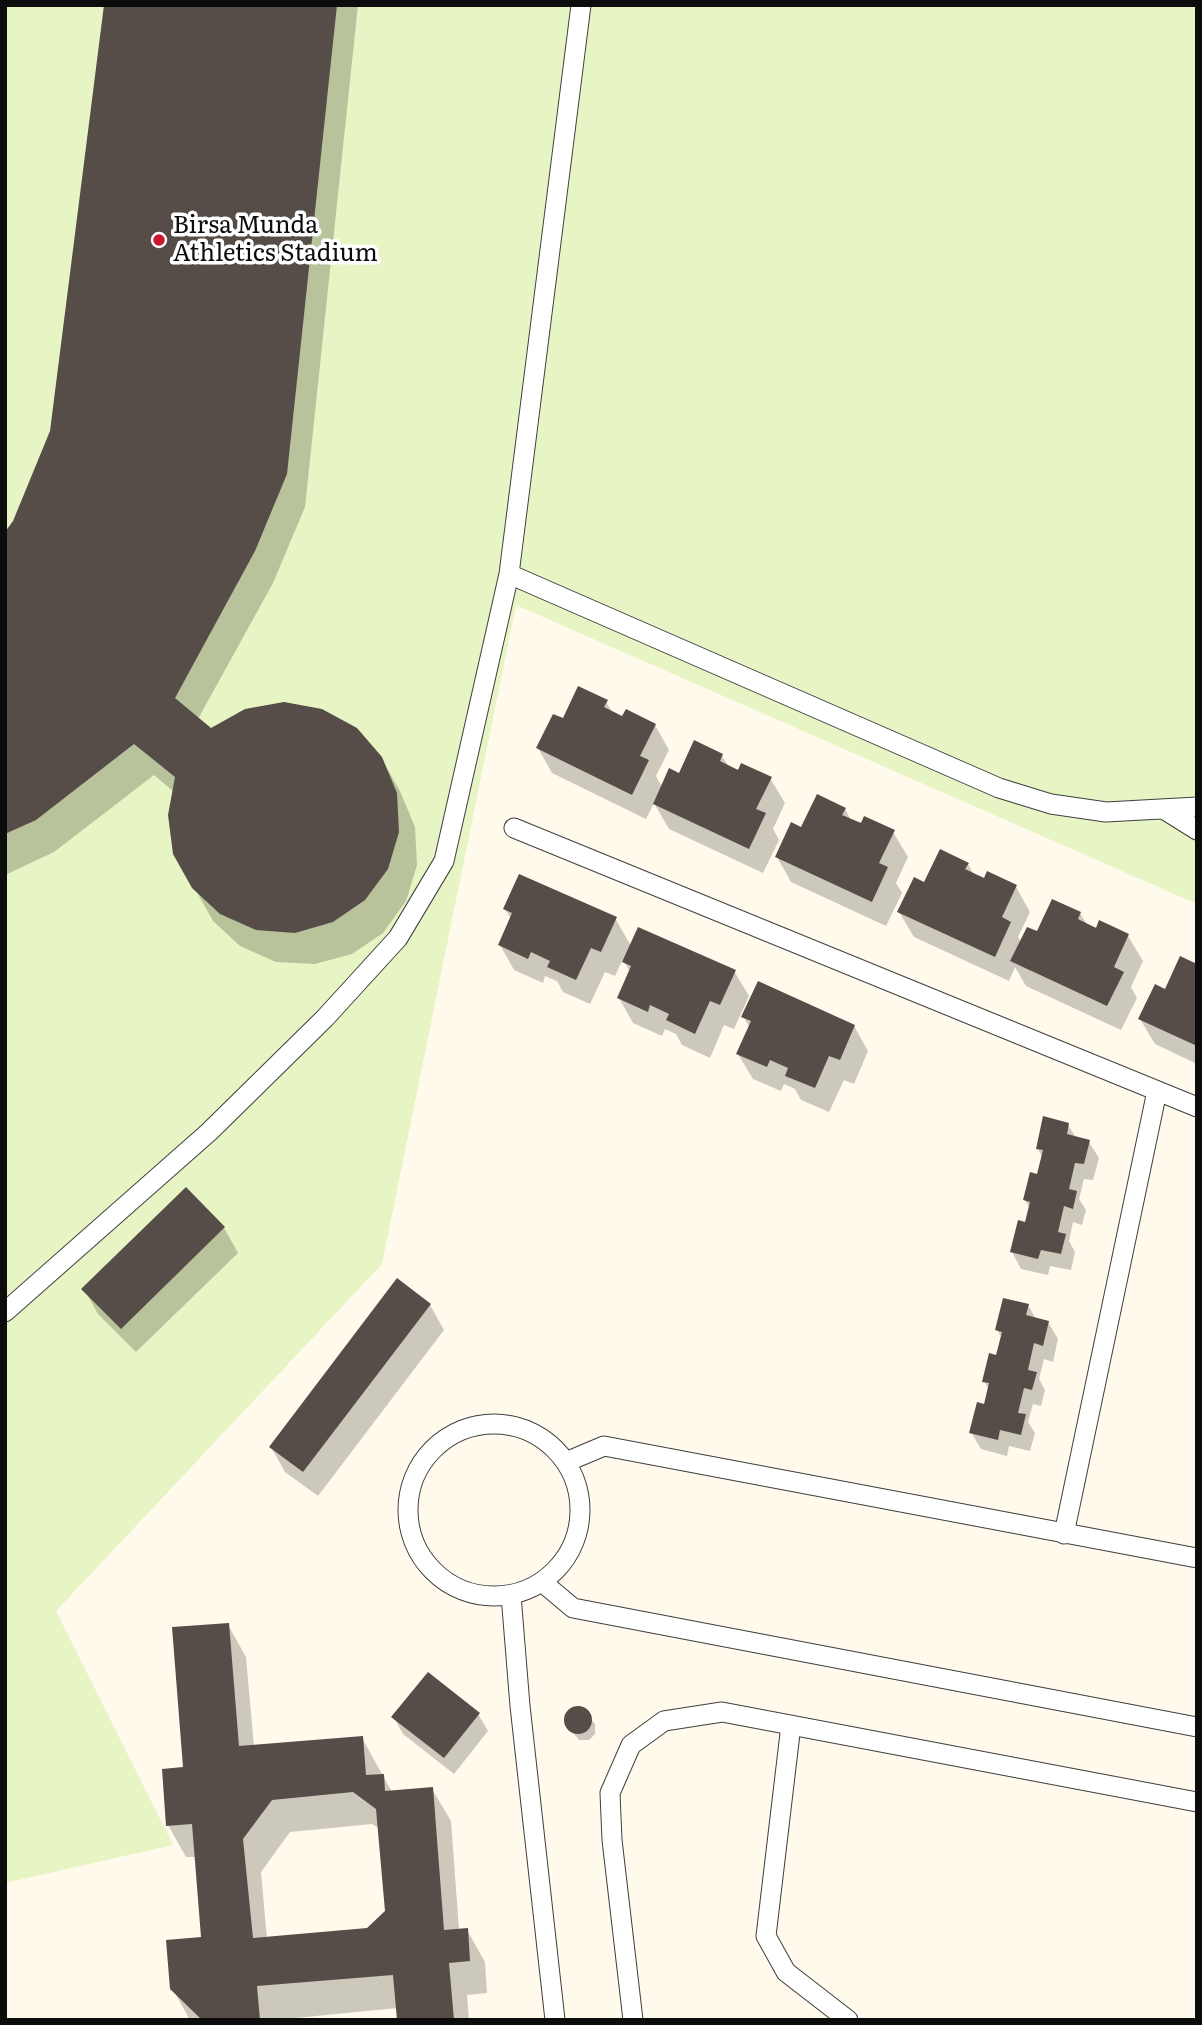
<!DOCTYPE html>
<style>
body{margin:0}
#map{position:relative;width:1202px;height:2025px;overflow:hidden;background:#fffaec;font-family:Literata,serif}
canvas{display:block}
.frame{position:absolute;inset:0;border:7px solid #0c0c0c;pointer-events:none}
</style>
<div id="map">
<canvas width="1202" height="2025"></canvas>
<div class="frame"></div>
</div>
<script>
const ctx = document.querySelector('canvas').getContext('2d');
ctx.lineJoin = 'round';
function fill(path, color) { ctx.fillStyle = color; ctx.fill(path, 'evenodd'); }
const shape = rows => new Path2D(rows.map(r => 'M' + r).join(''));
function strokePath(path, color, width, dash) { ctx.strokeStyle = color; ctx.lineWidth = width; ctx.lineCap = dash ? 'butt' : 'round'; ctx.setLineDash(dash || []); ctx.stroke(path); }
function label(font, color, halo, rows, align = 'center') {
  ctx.font = font + ' Literata,serif'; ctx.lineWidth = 7; ctx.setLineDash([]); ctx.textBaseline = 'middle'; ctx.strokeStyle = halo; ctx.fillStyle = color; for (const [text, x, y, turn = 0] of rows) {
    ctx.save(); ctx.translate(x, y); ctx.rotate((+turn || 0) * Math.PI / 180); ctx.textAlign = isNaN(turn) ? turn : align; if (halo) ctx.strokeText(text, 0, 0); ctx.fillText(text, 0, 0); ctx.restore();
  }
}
const pitch = shape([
 [5,5,1197,5,1197,904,516,605,382,1264,56,1611,173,1845,5,1883]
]);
const shadow = shape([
 [106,5,358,5,305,507,273,583,198,719,211,730,381,758,400,791,415,827,417,865,406,901,383,933,352,954,315,964,276,962,240,946,213,921,194,887,174,792,154,775,54,852,5,875,5,535,14,522,52,431],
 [606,702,613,713,623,718,655,725,669,750,656,776,662,787,722,756,729,767,770,778,785,803,773,829,779,840,763,873,669,829,654,803,646,819,552,773,538,748,564,721],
 [845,809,851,820,893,832,908,857,896,883,902,893,886,926,791,882,777,857,802,829],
 [968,864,974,875,1016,887,1030,912,1018,937,1021,942,1080,913,1087,925,1128,936,1143,961,1131,987,1137,998,1121,1030,1026,986,1015,967,1009,981,914,937,899,912,925,884],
 [505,909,615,918,631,946,734,971,749,996,734,1029,724,1025,710,1058,682,1045,676,1034,665,1029,662,1036,633,1023,619,998,630,972,623,959,615,976,605,972,590,1004,563,992,557,981,545,976,543,983,514,970,500,945,511,919],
 [1197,966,1197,1064,1155,1044,1140,1019,1166,991],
 [743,1016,854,1026,868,1051,854,1084,844,1080,829,1112,801,1100,795,1089,784,1084,781,1091,753,1079,738,1054,750,1028],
 [1068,1125,1076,1138,1089,1142,1099,1158,1093,1180,1084,1179,1079,1199,1086,1210,1082,1225,1073,1222,1069,1241,1075,1252,1071,1270,1050,1266,1048,1275,1021,1269,1012,1252,1026,1224,1030,1209,1025,1200,1038,1176,1043,1158,1037,1148],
 [224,1228,238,1253,136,1352,98,1314,84,1289],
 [430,1305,444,1330,318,1496,285,1472,271,1447],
 [1028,1305,1036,1319,1048,1322,1058,1339,1053,1362,1044,1359,1039,1379,1045,1390,1041,1406,1033,1404,1028,1422,1035,1433,1030,1451,1009,1446,1007,1456,981,1449,971,1432,985,1406,989,1390,984,1381,998,1357,1002,1338,997,1330],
 [228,1625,246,1657,254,1747,362,1738,392,1792,432,1789,451,1821,459,1930,467,1930,485,1962,487,1993,467,1995,469,2020,398,2020,398,2008,275,2020,190,2020,172,1988,203,1939,196,1857,186,1857,168,1825],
 [372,1824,380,1829,387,1912,368,1930,267,1939,261,1872,290,1832],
 [574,1709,583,1709,595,1724,595,1734,589,1740,579,1740,567,1725,567,1715],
 [478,1714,488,1731,454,1774,403,1734,394,1718]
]);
const building = shape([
 [104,5,337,5,287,474,255,551,175,698,211,728,245,709,284,702,322,709,357,728,382,757,397,793,399,832,388,869,365,900,333,922,295,933,256,930,220,914,192,888,173,854,168,815,175,777,134,744,36,820,5,834,5,532,13,521,50,431],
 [578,686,608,700,604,707,622,716,626,709,656,724,640,756,649,760,632,795,536,748,553,714,563,718],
 [694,740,723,754,720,761,738,770,741,763,772,777,756,809,766,813,749,849,653,804,669,768,679,773],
 [817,794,846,808,842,815,861,823,864,816,895,830,879,863,888,867,872,902,775,857,791,822,801,827],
 [940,849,969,863,965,869,984,878,987,871,1017,885,1002,917,1011,922,995,957,897,912,914,877,924,882],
 [519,874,617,917,601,952,591,948,576,980,547,967,550,961,531,952,528,959,498,945,512,913,503,909],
 [1052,899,1081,912,1078,919,1096,928,1099,920,1129,934,1114,967,1124,972,1107,1006,1010,961,1027,927,1037,931],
 [638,927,736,970,720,1005,710,1001,695,1034,666,1020,669,1014,650,1005,648,1012,617,998,631,966,622,962],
 [1180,956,1197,964,1197,1046,1138,1019,1155,984,1165,989],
 [758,981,855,1025,840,1060,829,1056,815,1088,785,1076,788,1068,770,1060,767,1067,736,1054,751,1021,741,1017],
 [1043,1116,1069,1123,1067,1134,1090,1140,1084,1164,1075,1163,1069,1189,1077,1191,1073,1209,1064,1206,1058,1232,1066,1234,1061,1254,1041,1250,1038,1259,1010,1252,1018,1220,1025,1222,1030,1202,1023,1200,1030,1172,1037,1174,1043,1150,1036,1149],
 [186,1187,225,1227,121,1329,81,1289],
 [397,1278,431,1304,303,1472,269,1447],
 [1003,1298,1029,1304,1026,1315,1049,1321,1043,1346,1034,1343,1028,1370,1037,1372,1032,1390,1024,1388,1018,1413,1026,1414,1021,1435,1000,1430,998,1440,969,1433,977,1402,984,1404,989,1383,982,1382,989,1353,996,1355,1002,1332,995,1330],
 [229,1623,239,1746,363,1736,366,1775,384,1774,385,1791,433,1787,444,1930,468,1928,470,1961,449,1963,454,2020,397,2020,393,1975,257,1986,260,2020,202,2020,170,1989,166,1940,201,1937,192,1824,166,1826,162,1769,183,1767,172,1627],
 [353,1792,376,1809,385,1911,367,1928,253,1938,243,1839,272,1800],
 [428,1672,480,1713,444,1758,391,1717],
 '564 1720a14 14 0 1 1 28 0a14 14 0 1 1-28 0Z'
]);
const lane = shape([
 [509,574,999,788,1051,804,1106,812,1197,807],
 [1165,810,1197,830],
 [514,828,1197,1107],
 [5,1312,209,1132,325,1018,398,938,444,861,509,574,581,5],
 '408 1510a86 86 0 1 1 172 0a86 86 0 1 1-172 0Z',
 [566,1462,604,1446,1197,1558],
 [1064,1534,1157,1091],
 [542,1582,573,1608,1197,1727],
 [511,1595,520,1706,555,2020],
 [791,1725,766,1936,786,1972,848,2020],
 [633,2020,612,1840,610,1793,631,1745,664,1721,722,1712,1197,1802]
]);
const markers = [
 [159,240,7,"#c9172d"]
];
const poiNames = [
 ["Birsa Munda",173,226],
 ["Athletics Stadium",173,254]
];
fill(pitch, '#e7f4c4');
fill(shadow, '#0003');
fill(building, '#564c48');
strokePath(lane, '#3f3f3f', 21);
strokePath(lane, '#fff', 19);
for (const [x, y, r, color] of markers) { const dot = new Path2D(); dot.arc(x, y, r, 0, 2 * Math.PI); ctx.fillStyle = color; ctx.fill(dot); strokePath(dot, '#fff', 2.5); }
label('24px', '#0c0c0c', '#fff', poiNames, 'left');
</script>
